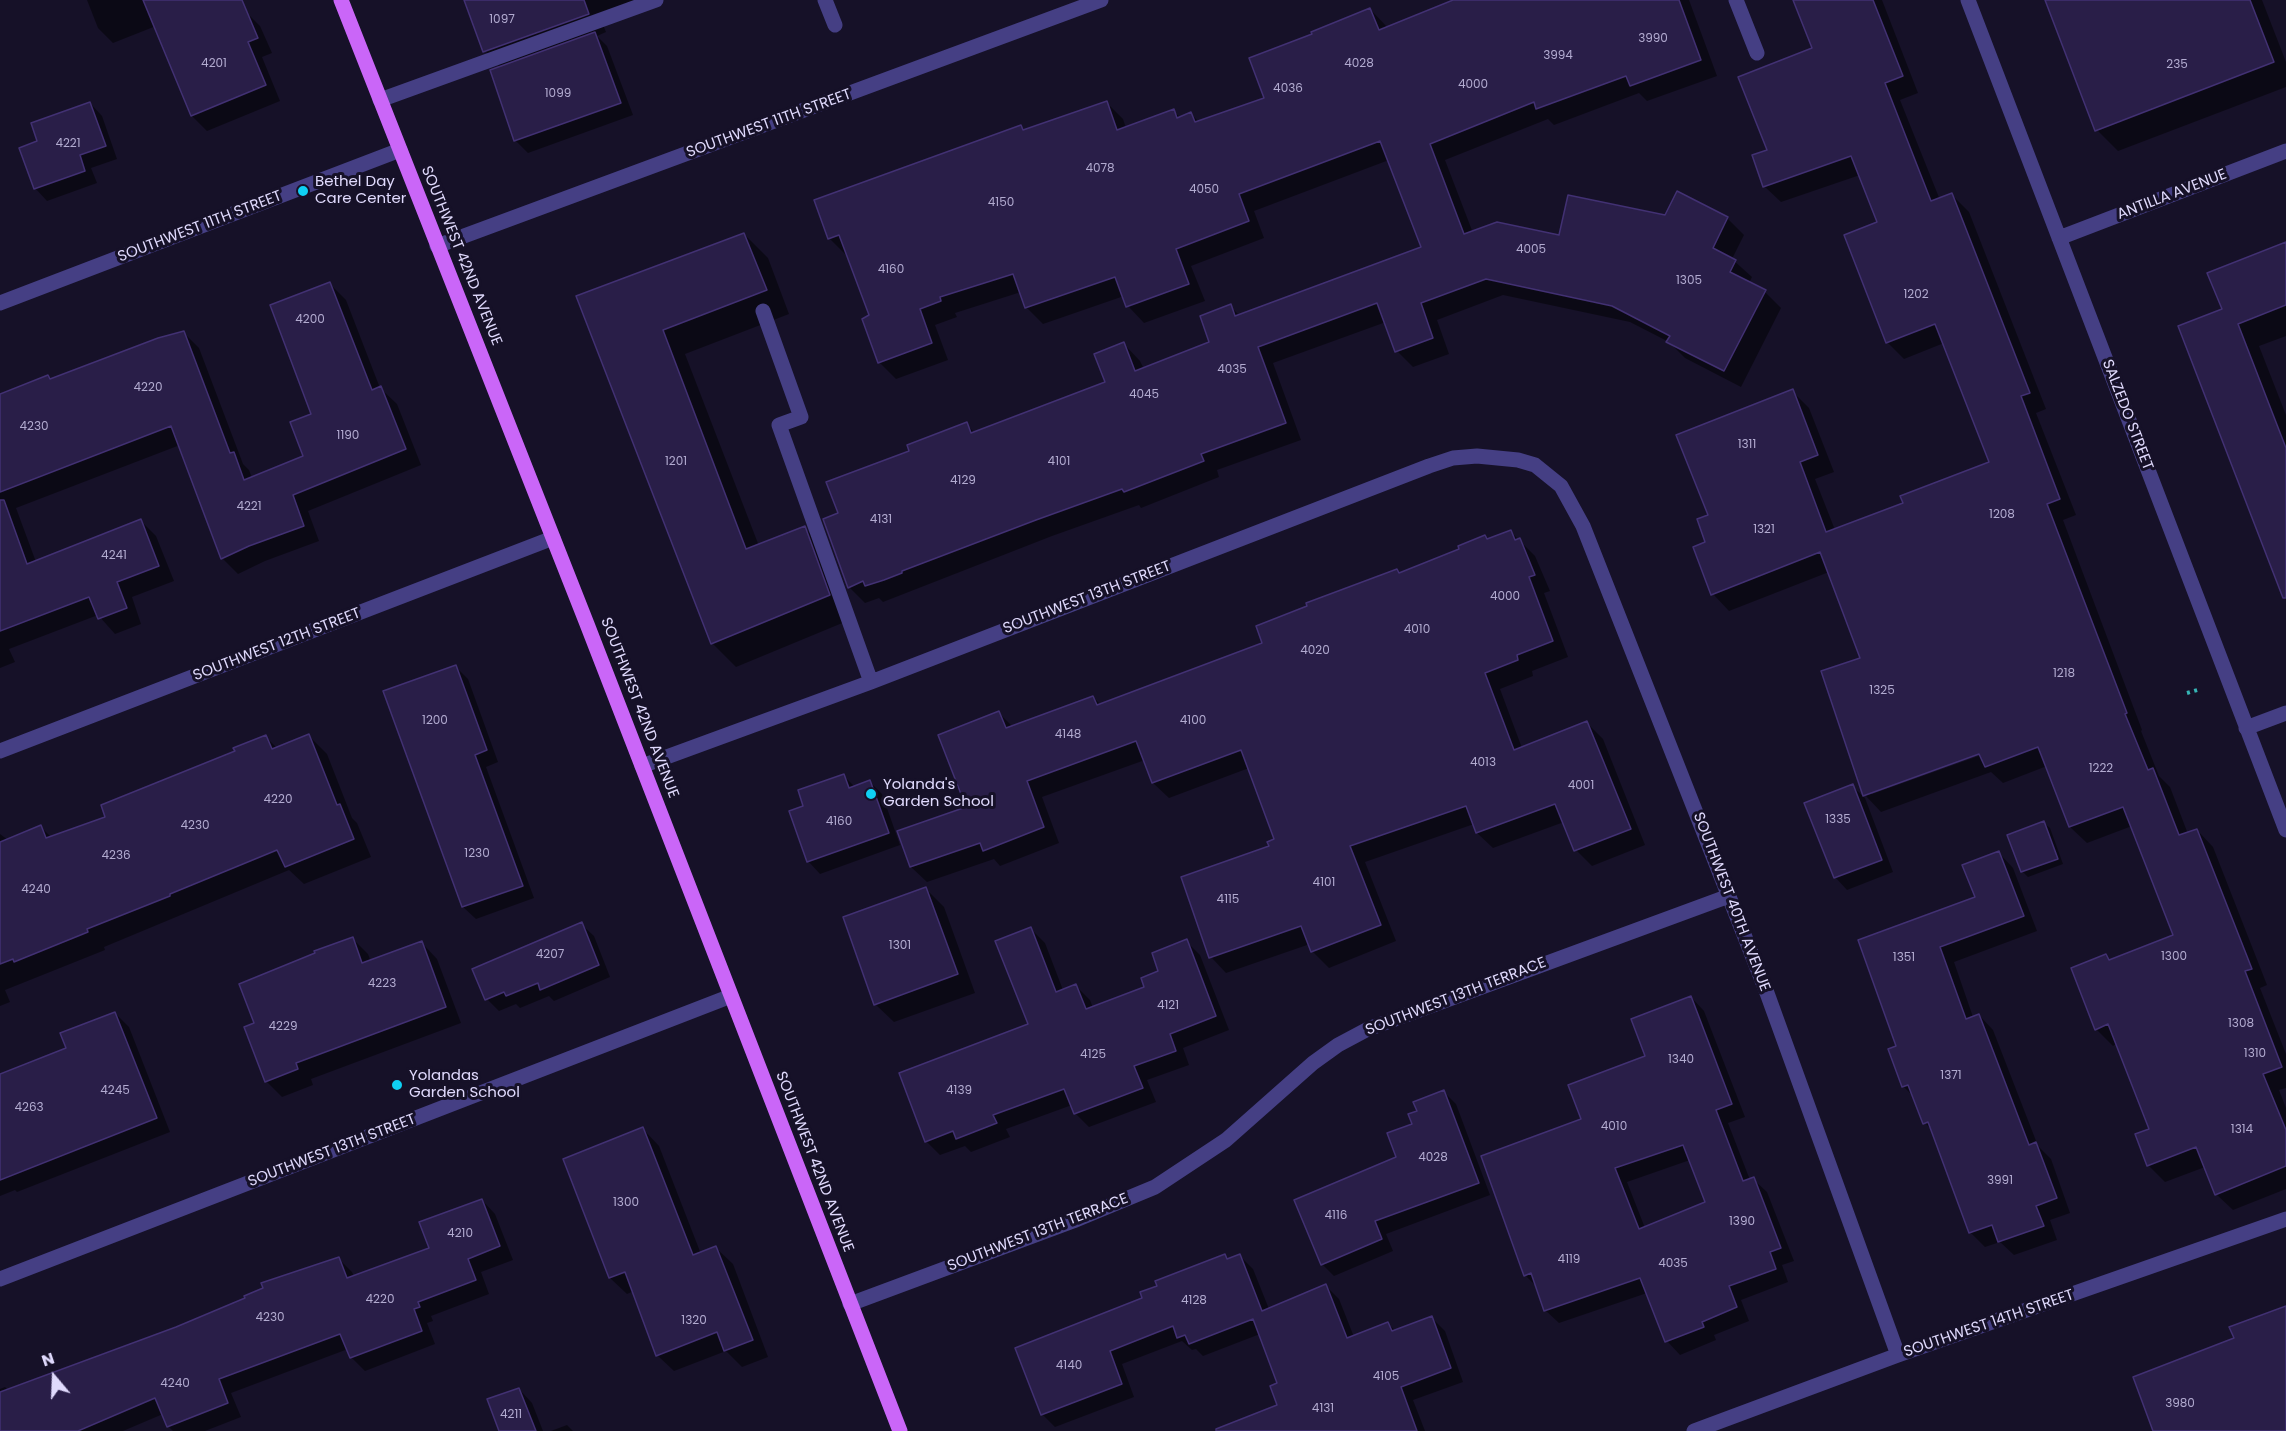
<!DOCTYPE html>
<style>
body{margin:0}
#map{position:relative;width:2286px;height:1431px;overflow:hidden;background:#161128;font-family:Poppins,sans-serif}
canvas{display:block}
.north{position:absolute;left:24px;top:1347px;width:60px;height:60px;-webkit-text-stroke:4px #161128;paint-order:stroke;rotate:341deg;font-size:16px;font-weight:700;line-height:24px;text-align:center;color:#e0dafd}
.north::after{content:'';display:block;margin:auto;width:21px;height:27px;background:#e0dafd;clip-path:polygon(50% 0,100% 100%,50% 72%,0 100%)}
</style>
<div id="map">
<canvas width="2286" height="1431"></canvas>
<div class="north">N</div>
</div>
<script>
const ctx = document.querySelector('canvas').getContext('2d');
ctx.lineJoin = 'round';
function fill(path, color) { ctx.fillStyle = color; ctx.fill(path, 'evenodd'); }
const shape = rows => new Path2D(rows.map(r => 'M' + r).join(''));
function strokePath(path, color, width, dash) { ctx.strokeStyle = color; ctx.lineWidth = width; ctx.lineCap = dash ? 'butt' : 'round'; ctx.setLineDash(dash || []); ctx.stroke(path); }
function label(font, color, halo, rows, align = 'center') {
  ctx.font = font + ' Poppins,sans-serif'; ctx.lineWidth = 6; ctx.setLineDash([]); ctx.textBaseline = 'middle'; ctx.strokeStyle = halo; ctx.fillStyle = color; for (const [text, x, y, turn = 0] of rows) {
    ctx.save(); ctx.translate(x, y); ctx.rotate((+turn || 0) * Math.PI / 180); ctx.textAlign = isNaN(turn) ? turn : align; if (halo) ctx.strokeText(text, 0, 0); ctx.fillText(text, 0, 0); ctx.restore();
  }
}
const shadow = shape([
 [87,0,217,0,245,11,260,26,272,53,262,57,280,101,207,131,192,116,156,26,113,43,98,28],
 [465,0,653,0,601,20,606,32,597,36,607,46,633,115,528,153,516,141,492,71,501,68,485,51],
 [1495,0,1689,0,1717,76,1647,101,1639,93,1554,125,1548,119,1445,160,1473,233,1560,237,1666,217,1727,218,1744,235,1732,259,1752,277,1749,283,1765,292,1781,308,1741,387,1685,358,1669,342,1630,322,1503,295,1437,320,1449,354,1413,367,1397,351,1386,322,1273,363,1301,440,1217,470,1219,477,1141,508,1139,505,1052,536,883,602,879,598,865,603,849,587,840,514,911,452,966,424,975,433,1107,383,1124,344,1140,361,1144,369,1211,343,1230,306,1240,316,1423,248,1389,160,1254,211,1264,238,1191,266,1205,301,1144,323,1128,306,1124,296,1043,324,1026,307,1021,292,955,313,957,317,935,325,948,360,896,379,879,362,871,316,848,254,846,255,830,239,815,201,1021,127,1025,131,1106,102,1123,119,1126,128,1173,111,1181,118,1191,114,1199,122,1266,99,1314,35,1370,9,1388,28],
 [1795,0,1882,0,1918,93,1900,100,1940,200,1952,195,1969,212,2046,409,2036,413,2076,515,2063,520,2142,730,2141,731,2159,776,2170,787,2188,834,2197,830,2213,847,2267,985,2260,988,2286,1054,2286,1088,2279,1090,2286,1108,2286,1189,2233,1210,2216,1194,2205,1167,2165,1182,2148,1165,2151,1130,2116,1044,2113,1046,2096,1029,2106,956,2111,961,2175,936,2132,826,2087,843,2070,827,2047,766,2003,783,1991,772,1881,812,1865,795,1862,658,1829,572,1729,611,1713,594,1707,543,1710,515,1792,391,1809,408,1834,472,1815,479,1835,530,1905,503,1991,463,1944,343,1904,359,1887,342,1879,223,1860,175,1781,202,1764,186,1769,151,1814,49],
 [1986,750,1987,753,1872,794,1872,791],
 [2047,0,2262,0,2286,62,2286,87,2118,151,2097,130],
 [90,103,102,116,117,159,91,168,97,183,47,201,35,188,39,142],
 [744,234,768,258,789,314,685,354,759,546,805,528,828,552,852,619,736,667,712,643,578,297],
 [2286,244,2286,336,2259,346,2286,415,2286,600,2180,327,2224,310],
 [330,284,346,300,380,388,397,404,421,465,308,511,319,541,265,561,238,574,222,558,180,445,16,508,36,562,140,520,156,536,174,581,132,597,141,624,115,634,98,615,9,649,15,662,0,668,0,396,48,376,51,380,183,332,199,348,243,464,249,470,252,478,305,457,313,415],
 [1511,532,1535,556,1550,591,1544,593,1568,657,1532,671,1533,676,1500,689,1522,748,1587,723,1603,739,1645,845,1592,866,1576,850,1564,822,1493,848,1477,833,1474,824,1365,862,1396,941,1329,968,1313,952,1310,944,1226,973,1211,957,1276,840,1249,768,1169,798,1153,783,1145,760,1042,797,1059,843,1000,866,994,859,927,882,911,867,968,808,999,713,1013,727,1093,697,1101,705,1264,643,1400,574],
 [456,667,468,679,498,762,486,767,534,898,476,919,463,907],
 [309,736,327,754,352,818,357,823,371,857,304,884,289,870,104,947,105,950,5,990,10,1002,0,1006,0,834,8,840,41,827,52,838,107,818,266,737,278,749],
 [843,775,855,787,870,782,882,794,900,845,820,874,808,861,805,806],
 [1852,786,1865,798,1893,872,1847,890,1835,877],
 [2044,823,2050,828,2063,864,2028,877,2022,871],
 [1999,853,2013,868,2037,931,1954,962,1973,1017,1979,1015,1993,1030,2038,1146,2051,1159,2070,1213,2050,1220,2057,1240,2014,1255,2000,1242,1985,1247,1970,1232,1934,1132,1925,1123,1915,1098,1903,1086,1897,1046,1860,940,1977,898],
 [926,889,944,907,975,993,894,1022,875,1004],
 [581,924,594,936,610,977,554,1001,549,996,520,1008,516,1004,499,1011,487,999],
 [1031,929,1045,943,1063,990,1076,986,1090,1000,1093,1008,1146,988,1186,941,1200,955,1229,1030,1183,1048,1189,1065,1147,1080,1156,1102,1089,1127,1075,1113,1072,1105,1006,1129,1010,1137,971,1152,965,1146,940,1155,926,1141,1030,1025],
 [353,939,368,954,371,962,422,943,437,959,461,1023,311,1079,313,1085,282,1097,266,1081,256,1024],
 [1691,997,1704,1011,1745,1117,1728,1123,1750,1180,1753,1179,1767,1192,1794,1261,1782,1265,1788,1282,1741,1300,1749,1321,1714,1335,1716,1340,1680,1355,1667,1341,1647,1293,1559,1323,1545,1310,1537,1287,1525,1275,1583,1119,1647,1057],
 [1690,1160,1707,1203,1645,1228,1627,1182],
 [115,1013,129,1027,170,1132,17,1192,15,1190,0,1196,0,1076,67,1049],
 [1444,1092,1456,1104,1490,1195,1386,1234,1393,1251,1334,1276,1322,1264,1398,1158,1419,1112],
 [643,1129,659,1146,701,1254,716,1248,733,1264,768,1357,742,1367,726,1351,674,1371,657,1355,634,1291,627,1294,610,1278,565,1159],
 [482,1200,495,1214,513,1260,481,1272,489,1294,431,1316,433,1321,427,1323,435,1344,365,1371,351,1357,348,1349,231,1393,241,1417,205,1431,173,1431,168,1426,163,1414,123,1431,0,1431,0,1389,5,1387,9,1391,177,1328,338,1258,352,1272,354,1277,431,1249],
 [1225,1256,1229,1260,1240,1256,1253,1269,1269,1309,1326,1286,1339,1299,1354,1337,1388,1324,1396,1331,1432,1318,1445,1331,1463,1382,1413,1400,1425,1431,1215,1431,1279,1406,1279,1384,1260,1334,1203,1356,1196,1349,1192,1350,1182,1341,1122,1364,1134,1397,1055,1427,1042,1414,1144,1299],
 [519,1389,532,1403,543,1431,500,1431],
 [567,1425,573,1431,551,1431]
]);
const building = shape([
 [143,0,242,0,258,38,248,42,266,85,191,116,143,0],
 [464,0,584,0,589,14,483,52,464,0],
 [1453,0,1679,0,1701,60,1630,86,1626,76,1536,109,1534,102,1430,144,1464,234,1497,222,1559,235,1568,195,1665,215,1677,191,1728,217,1713,248,1736,260,1730,272,1766,290,1724,371,1666,342,1670,336,1612,306,1486,279,1421,303,1433,338,1395,352,1377,303,1258,347,1286,423,1201,454,1204,461,1124,492,1122,489,1036,520,902,571,902,573,884,580,865,586,863,581,848,588,823,519,838,513,826,482,909,451,907,445,967,422,971,433,1105,382,1094,354,1124,342,1135,371,1209,342,1200,316,1231,304,1235,316,1421,247,1380,141,1239,194,1249,221,1176,249,1189,284,1126,307,1115,277,1025,308,1013,274,940,297,941,301,920,309,932,343,878,363,862,319,869,315,839,235,828,239,814,200,1021,125,1023,130,1107,101,1117,130,1174,109,1177,118,1191,112,1195,122,1264,98,1249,58,1312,34,1311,32,1370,8,1379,30,1453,0],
 [1793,0,1873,0,1903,76,1885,83,1931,201,1952,193,2030,393,2021,396,2060,499,2047,504,2127,713,2125,714,2148,770,2153,768,2179,835,2197,829,2252,969,2245,971,2282,1067,2263,1074,2286,1130,2286,1166,2215,1195,2196,1147,2147,1166,2135,1134,2149,1129,2108,1024,2095,1030,2071,968,2106,954,2109,960,2173,935,2123,807,2069,827,2038,747,1985,767,1979,754,1863,796,1821,671,1860,658,1820,552,1711,595,1693,547,1705,542,1697,519,1708,515,1676,435,1793,389,1818,455,1800,462,1826,532,1903,503,1900,496,1989,462,1935,324,1886,343,1844,235,1877,222,1851,156,1763,187,1752,155,1767,150,1738,77,1812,48,1793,0],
 [2045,0,2250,0,2274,62,2095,131,2045,0],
 [595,32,621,103,514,141,490,70,595,32],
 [90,102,106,146,80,155,85,171,34,189,19,148,37,141,31,123,90,102],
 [744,233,767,290,663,330,746,549,805,526,830,595,711,644,576,296,744,233],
 [2286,242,2286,305,2238,324,2286,448,2286,598,2283,598,2178,326,2222,309,2207,273,2286,242],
 [330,282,372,390,381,386,406,449,293,495,304,526,249,546,221,559,171,426,0,492,0,394,48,375,50,379,158,338,184,331,230,453,234,452,244,480,303,456,290,422,311,414,270,305,330,282],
 [0,500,4,500,27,564,141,519,159,566,117,582,127,608,98,619,89,597,0,631,0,500],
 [1511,530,1515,540,1520,538,1535,575,1529,577,1553,641,1517,655,1518,660,1485,673,1514,750,1587,721,1631,829,1574,851,1555,804,1476,833,1466,806,1350,846,1381,925,1311,952,1301,926,1209,958,1181,877,1269,846,1267,842,1274,839,1241,750,1152,783,1136,741,1027,781,1044,827,983,851,980,843,910,867,897,831,966,807,938,735,999,711,1006,728,1093,696,1097,705,1262,643,1256,626,1307,606,1306,603,1397,569,1399,573,1459,549,1458,546,1485,535,1487,539,1511,530],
 [456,665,487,750,475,755,523,886,462,907,383,691,456,665],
 [309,734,337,805,340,804,354,839,285,867,277,850,170,894,170,896,87,929,88,932,14,962,13,959,0,964,0,842,41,825,46,838,105,817,101,805,235,751,233,748,266,735,272,749,309,734],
 [844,774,849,788,870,780,889,833,807,862,789,811,803,806,798,790,844,774],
 [1853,784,1882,860,1834,878,1804,803,1853,784],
 [2044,821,2058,859,2021,872,2007,835,2044,821],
 [1999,851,2024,916,1940,947,1966,1019,1979,1014,2029,1145,2036,1142,2057,1198,2036,1206,2044,1226,1998,1242,1992,1225,1969,1233,1928,1122,1923,1124,1908,1085,1902,1087,1888,1049,1896,1046,1858,940,1975,897,1962,865,1999,851],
 [926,887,958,974,874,1005,843,917,926,887],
 [582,922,599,965,540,990,538,983,506,996,504,992,485,1000,472,969,582,922],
 [1031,927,1056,992,1076,984,1086,1009,1144,987,1141,978,1158,971,1152,953,1187,939,1216,1016,1170,1034,1176,1051,1134,1066,1143,1088,1074,1114,1064,1089,993,1115,997,1123,956,1139,953,1131,925,1142,899,1073,1028,1024,995,941,1031,927],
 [353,937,362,963,422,941,446,1007,296,1063,298,1069,265,1082,244,1027,254,1023,239,984,315,953,314,951,353,937],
 [1691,996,1732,1104,1716,1110,1743,1181,1754,1177,1781,1248,1770,1252,1776,1269,1729,1286,1737,1307,1702,1322,1704,1327,1665,1342,1640,1278,1544,1311,1531,1273,1524,1276,1481,1156,1581,1119,1568,1085,1645,1056,1631,1019,1691,996],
 [1683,1145,1705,1202,1639,1229,1615,1168,1683,1145],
 [115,1012,157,1118,0,1180,0,1074,66,1048,60,1033,115,1012],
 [1444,1090,1479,1183,1375,1221,1382,1239,1321,1265,1294,1200,1396,1157,1387,1133,1412,1124,1408,1114,1417,1111,1413,1102,1444,1090],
 [643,1127,693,1255,716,1246,753,1340,724,1351,717,1332,656,1356,625,1272,609,1278,563,1159,643,1127],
 [482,1199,500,1246,468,1259,476,1280,418,1302,420,1307,414,1309,422,1331,350,1358,340,1334,219,1379,228,1403,167,1427,155,1398,78,1431,0,1431,0,1392,176,1327,245,1298,244,1296,263,1288,261,1283,339,1257,347,1278,429,1248,419,1222,482,1199],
 [1225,1254,1227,1259,1240,1254,1262,1311,1326,1284,1347,1338,1388,1322,1392,1331,1432,1316,1451,1368,1401,1387,1417,1431,1216,1431,1216,1429,1277,1405,1270,1386,1277,1383,1253,1319,1189,1344,1185,1335,1177,1338,1173,1326,1110,1351,1122,1384,1041,1415,1015,1348,1142,1298,1140,1292,1157,1286,1155,1281,1225,1254],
 [2286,1306,2286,1431,2153,1431,2133,1377,2234,1338,2229,1327,2286,1306],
 [519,1388,536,1431,499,1431,487,1399,519,1388]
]);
const path = shape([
 [2187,693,2201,689]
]);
const minor = shape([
 [825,0,835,25],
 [1736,0,1757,53],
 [1968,0,2286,830],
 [380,100,656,0],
 [2059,238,2286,151],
 [437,246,1101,0],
 [0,303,400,150],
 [763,311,801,417,779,425,871,682],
 [2246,728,2286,713],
 [0,751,553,538],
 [642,766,871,682,1429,466,1453,458,1477,456,1518,460,1535,465,1561,486,1583,526,1767,993,1898,1355],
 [0,1279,731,996],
 [850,1304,1073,1221,1155,1187,1226,1140,1313,1063,1338,1045,1368,1029,1729,896],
 [1694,1431,1898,1355,2286,1219]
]);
const major = shape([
 [341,0,587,624,900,1431]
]);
const markers = [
 [303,191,6,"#0fd0f4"],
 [871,794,6,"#0fd0f4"],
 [397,1085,6,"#0fd0f4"]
];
const numberNames = [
 ["1097",502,20],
 ["3990",1653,39],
 ["3994",1558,56],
 ["4201",214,64],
 ["4028",1359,64],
 ["235",2177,65],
 ["4000",1473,85],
 ["4036",1288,89],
 ["1099",558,94],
 ["4221",68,144],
 ["4078",1100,169],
 ["4050",1204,190],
 ["4150",1001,203],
 ["4005",1531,250],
 ["4160",891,270],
 ["1305",1689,281],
 ["1202",1916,295],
 ["4200",310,320],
 ["4035",1232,370],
 ["4220",148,388],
 ["4045",1144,395],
 ["4230",34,427],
 ["1190",348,436],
 ["1311",1747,445],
 ["1201",676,462],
 ["4101",1059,462],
 ["4129",963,481],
 ["4221",249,507],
 ["1208",2002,515],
 ["4131",881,520],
 ["1321",1764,530],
 ["4241",114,556],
 ["4000",1505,597],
 ["4010",1417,630],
 ["4020",1315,651],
 ["1218",2064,674],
 ["1325",1882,691],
 ["1200",435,721],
 ["4100",1193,721],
 ["4148",1068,735],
 ["4013",1483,763],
 ["1222",2101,769],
 ["4001",1581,786],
 ["4220",278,800],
 ["1335",1838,820],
 ["4160",839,822],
 ["4230",195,826],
 ["1230",477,854],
 ["4236",116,856],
 ["4101",1324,883],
 ["4240",36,890],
 ["4115",1228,900],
 ["1301",900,946],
 ["4207",550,955],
 ["1300",2174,957],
 ["1351",1904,958],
 ["4223",382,984],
 ["4121",1168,1006],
 ["1308",2241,1024],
 ["4229",283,1027],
 ["1310",2255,1054],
 ["4125",1093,1055],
 ["1340",1681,1060],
 ["1371",1951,1076],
 ["4245",115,1091],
 ["4139",959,1091],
 ["4263",29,1108],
 ["4010",1614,1127],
 ["1314",2242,1130],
 ["4028",1433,1158],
 ["3991",2000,1181],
 ["1300",626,1203],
 ["4116",1336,1216],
 ["1390",1742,1222],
 ["4210",460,1234],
 ["4119",1569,1260],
 ["4035",1673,1264],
 ["4220",380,1300],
 ["4128",1194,1301],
 ["4230",270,1318],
 ["1320",694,1321],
 ["4140",1069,1366],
 ["4105",1386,1377],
 ["4240",175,1384],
 ["3980",2180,1404],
 ["4131",1323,1409],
 ["4211",511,1415]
];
const streetNames = [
 ["SOUTHWEST 11TH STREET",769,124,-20],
 ["ANTILLA AVENUE",2172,195,-21],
 ["SOUTHWEST 11TH STREET",200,227,-21],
 ["SOUTHWEST 42ND AVENUE",461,256,68],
 ["SALZEDO STREET",2127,415,69],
 ["SOUTHWEST 13TH STREET",1087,598,-21],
 ["SOUTHWEST 12TH STREET",277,645,-21],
 ["SOUTHWEST 42ND AVENUE",639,708,69],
 ["SOUTHWEST 40TH AVENUE",1731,902,69],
 ["SOUTHWEST 13TH TERRACE",1456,997,-21],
 ["SOUTHWEST 13TH STREET",332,1151,-21],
 ["SOUTHWEST 42ND AVENUE",814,1162,69],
 ["SOUTHWEST 13TH TERRACE",1038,1233,-21],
 ["SOUTHWEST 14TH STREET",1989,1324,-19]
];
const poiNames = [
 ["Bethel Day",315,182],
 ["Care Center",315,199],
 ["Yolanda's",883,785],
 ["Garden School",883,802],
 ["Yolandas",409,1076],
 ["Garden School",409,1093]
];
fill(shadow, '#0007');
fill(building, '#291e48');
strokePath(building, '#423173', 1.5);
strokePath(path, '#36b5b5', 4, [3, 4.5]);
strokePath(minor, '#453f84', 15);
strokePath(major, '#ca66f8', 15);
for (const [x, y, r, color] of markers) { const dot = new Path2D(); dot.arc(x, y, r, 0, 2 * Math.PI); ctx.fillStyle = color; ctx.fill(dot); strokePath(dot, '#161128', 2); }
label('12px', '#b2abd0', null, numberNames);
label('15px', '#e0dafd', '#161128', streetNames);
label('15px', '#e0dafd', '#161128', poiNames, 'left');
</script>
